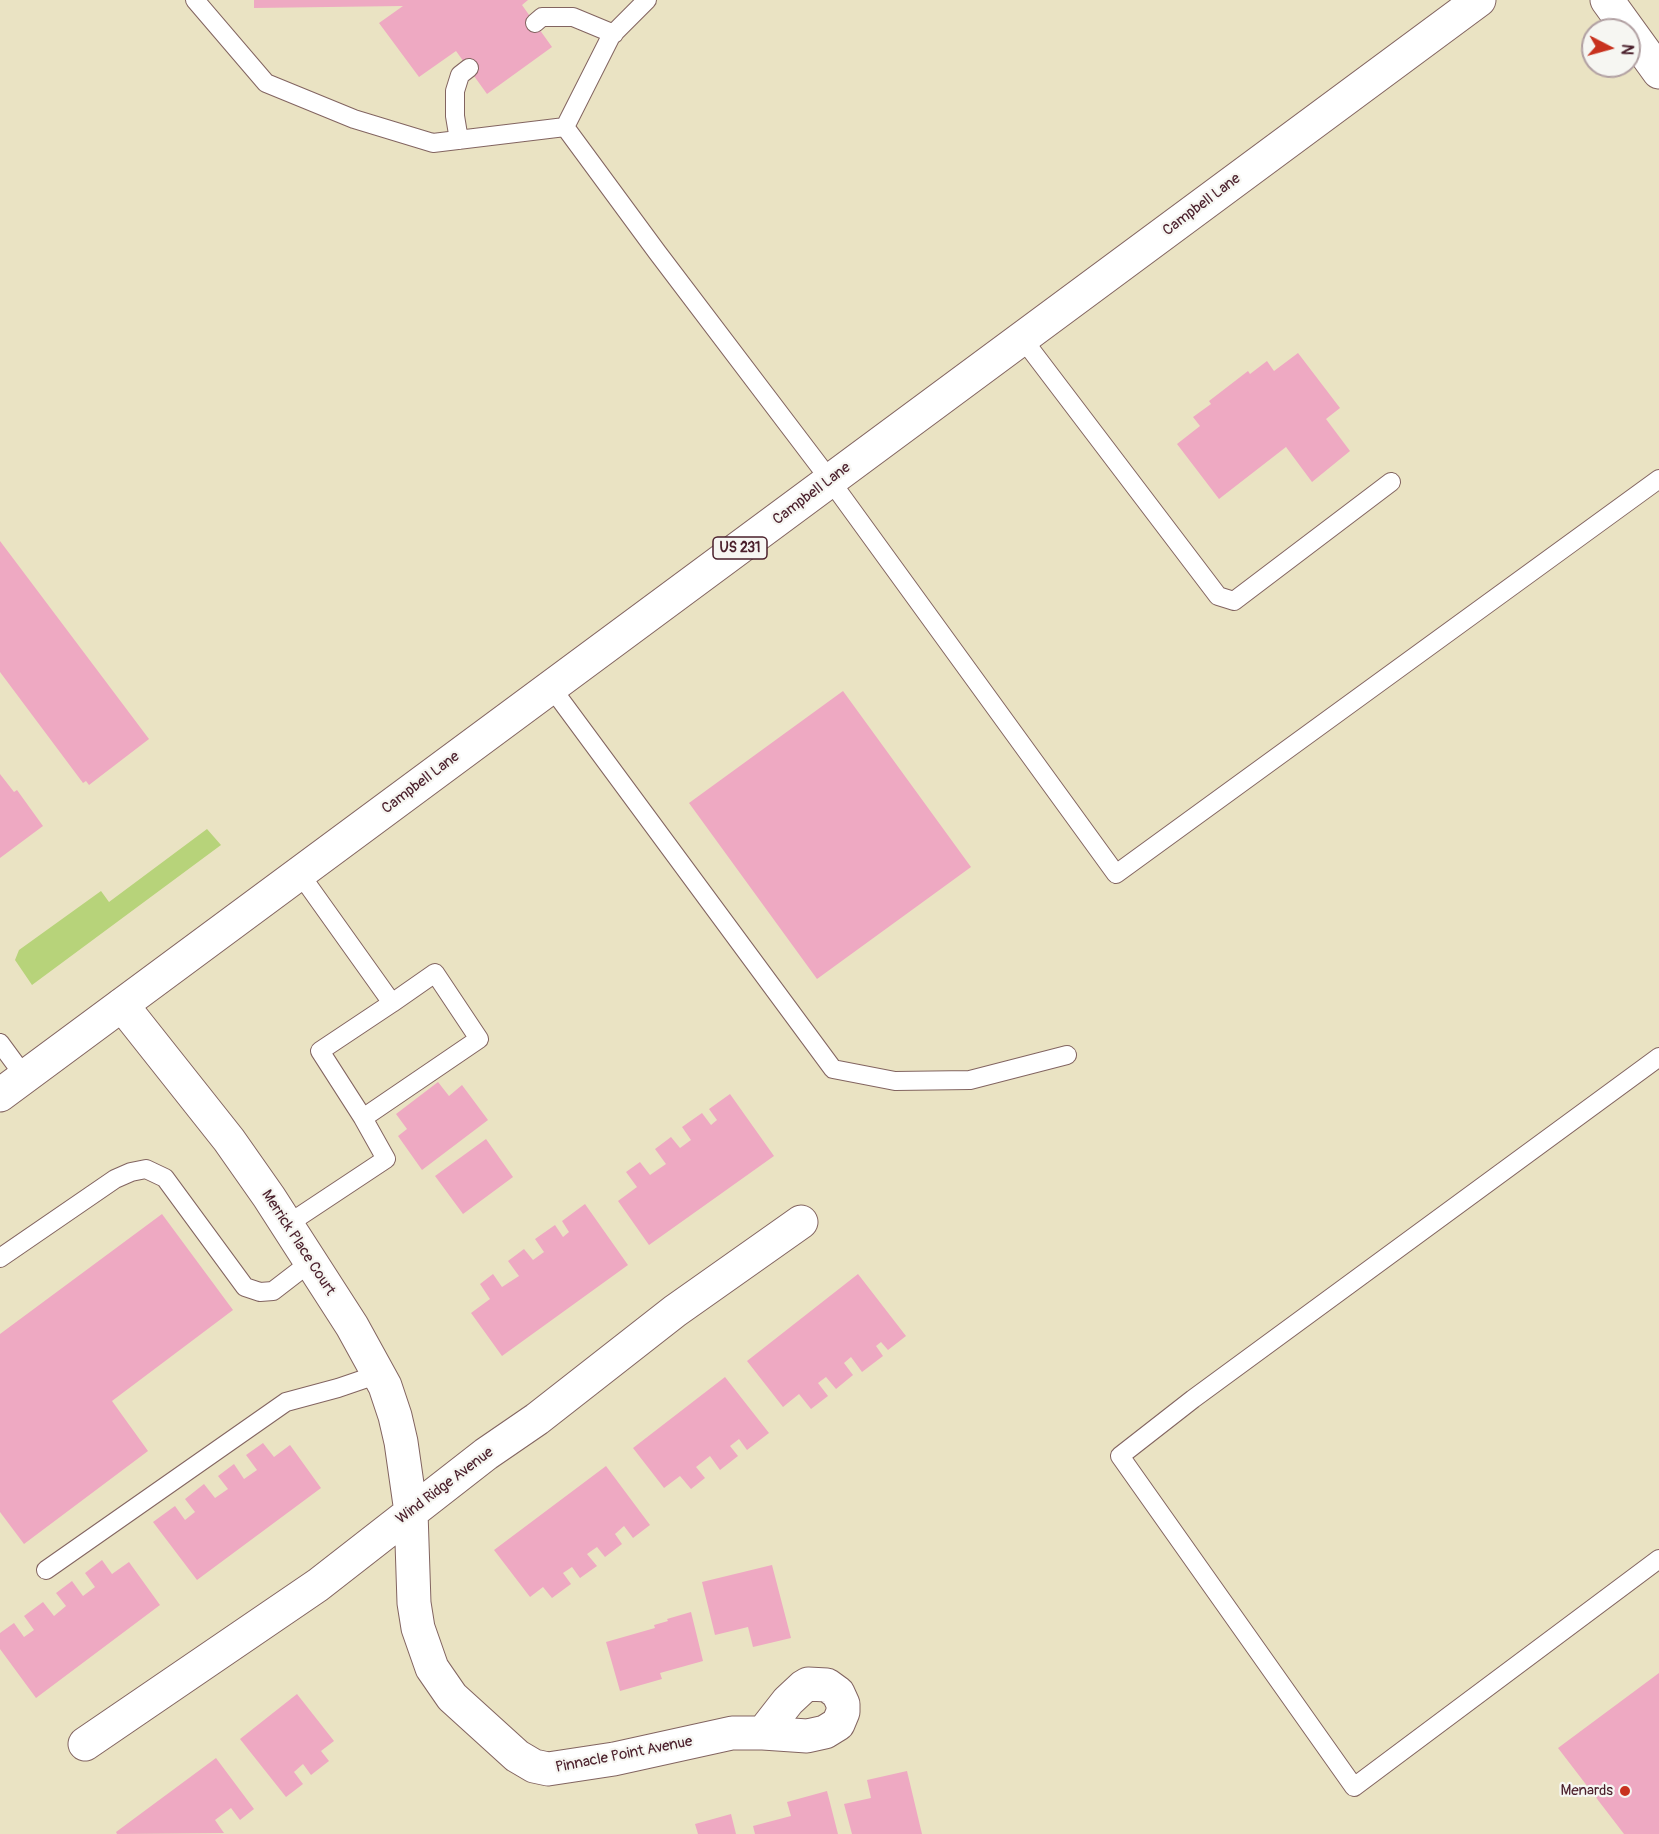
<!DOCTYPE html>
<style>
body{margin:0}
#map{position:relative;width:1659px;height:1834px;overflow:hidden;background:#eae3c3;font-family:Pangolin,sans-serif}
canvas{display:block}
.north{position:absolute;left:1581px;top:18px;width:60px;height:60px;box-sizing:border-box;background:#f6f6f2;border:2px solid #b1a0a2;border-radius:50%;rotate:96deg;font-size:16px;font-weight:700;line-height:24px;text-align:center;color:#4a1f2b}
.north::after{content:'';display:block;margin:auto;width:21px;height:27px;background:#c8321e;clip-path:polygon(50% 0,100% 100%,50% 72%,0 100%)}
</style>
<div id="map">
<canvas width="1659" height="1834"></canvas>
<div class="north">N</div>
</div>
<script>
const ctx = document.querySelector('canvas').getContext('2d');
ctx.lineJoin = 'round';
function fill(path, color) { ctx.fillStyle = color; ctx.fill(path, 'evenodd'); }
const shape = rows => new Path2D(rows.map(r => 'M' + r).join(''));
function strokePath(path, color, width, dash) { ctx.strokeStyle = color; ctx.lineWidth = width; ctx.lineCap = dash ? 'butt' : 'round'; ctx.setLineDash(dash || []); ctx.stroke(path); }
function label(font, color, halo, rows, align = 'center') {
  ctx.font = font + ' Pangolin,sans-serif'; ctx.lineWidth = 4.5; ctx.setLineDash([]); ctx.textBaseline = 'middle'; ctx.strokeStyle = halo; ctx.fillStyle = color; for (const [text, x, y, turn = 0] of rows) {
    ctx.save(); ctx.translate(x, y); ctx.rotate((+turn || 0) * Math.PI / 180); ctx.textAlign = isNaN(turn) ? turn : align; if (halo) ctx.strokeText(text, 0, 0); ctx.fillText(text, 0, 0); ctx.restore();
  }
}
const green = shape([
 [207,829,221,845,32,985,15,960,19,950,101,891,109,902]
]);
const building = shape([
 [254,0,528,0,522,5,552,47,487,94,456,51,419,77,379,23,403,6,254,8],
 [1298,353,1340,408,1326,419,1350,451,1312,482,1286,447,1219,499,1177,444,1200,426,1193,417,1211,404,1209,401,1248,371,1250,374,1267,361,1274,371],
 [0,541,149,739,89,785,86,781,83,783,0,672],
 [843,691,971,867,817,979,689,803],
 [0,774,14,792,17,790,43,826,0,858],
 [438,1082,449,1096,462,1085,488,1120,422,1170,398,1136,407,1129,396,1114],
 [730,1094,774,1156,649,1245,618,1201,637,1187,626,1172,640,1162,650,1175,666,1164,655,1149,671,1137,680,1148,691,1140,682,1127,702,1113,711,1125,717,1120,709,1109],
 [486,1139,513,1177,463,1214,435,1176],
 [585,1204,628,1265,502,1356,471,1313,490,1299,480,1284,493,1274,502,1287,519,1276,508,1261,524,1249,533,1260,544,1252,535,1239,555,1225,563,1237,569,1232,562,1221],
 [162,1214,233,1310,112,1401,148,1451,24,1544,0,1512,0,1334],
 [858,1274,906,1336,888,1350,881,1342,876,1346,883,1356,862,1372,851,1357,844,1363,853,1375,836,1389,826,1377,818,1383,828,1396,811,1409,799,1394,783,1407,747,1361],
 [725,1377,769,1433,747,1450,739,1439,730,1446,738,1456,720,1470,710,1456,696,1467,705,1478,691,1489,680,1476,664,1488,633,1448],
 [263,1443,274,1457,290,1445,321,1488,197,1580,153,1522,175,1506,185,1520,195,1512,185,1499,204,1484,215,1498,228,1489,218,1476,234,1464,244,1479,257,1470,246,1455],
 [606,1466,650,1525,633,1538,624,1526,615,1534,622,1544,605,1557,597,1547,587,1554,597,1566,580,1578,572,1567,563,1573,571,1584,552,1598,543,1587,530,1597,494,1550],
 [102,1560,112,1574,129,1562,160,1605,36,1698,0,1649,0,1633,14,1623,24,1637,34,1630,24,1616,43,1602,54,1616,66,1606,56,1593,72,1581,83,1596,95,1587,85,1573],
 [772,1565,791,1638,753,1647,748,1627,715,1635,702,1582],
 [691,1612,703,1661,660,1673,662,1679,620,1691,606,1642,655,1628,654,1625,668,1621,667,1619],
 [1659,1673,1659,1834,1624,1834,1558,1748],
 [297,1694,334,1741,321,1751,329,1761,311,1775,303,1764,294,1772,303,1784,286,1797,240,1739],
 [216,1758,254,1809,240,1820,231,1808,215,1820,224,1833,117,1834,116,1832],
 [907,1771,922,1834,852,1834,844,1804,871,1798,867,1780],
 [827,1791,838,1834,755,1834,753,1826,791,1816,787,1802],
 [731,1814,736,1834,698,1834,695,1824]
]);
const lane = shape([
 [195,0,266,83,354,119,433,143,565,127],
 [535,23,542,17,573,17,614,34],
 [565,127,657,252,830,480,1116,874,1659,479],
 [565,127,611,36,647,0],
 [459,140,455,116,455,91,460,75,469,68],
 [1022,338,1218,596,1234,601,1391,482],
 [551,687,833,1069,895,1081,970,1080,1067,1055],
 [0,1043,25,1077],
 [1659,1057,1193,1399,1120,1456,1354,1787,1659,1559],
 [363,1118,320,1051,392,1003],
 [288,1224,386,1159,363,1118,479,1039,435,973,392,1003,300,874],
 [0,1258,115,1179,131,1172,146,1169,165,1178,245,1287,260,1292,273,1291,312,1261],
 [46,1570,286,1402,338,1388,379,1374]
]);
const street = shape([
 [1607,0,1659,72],
 [122,1005,229,1140,269,1197,352,1326,385,1386,395,1416,401,1442,411,1512,414,1603,418,1628,432,1668,452,1697,517,1756,534,1766,548,1769,614,1759,732,1733,763,1733],
 [808,1684,827,1685,838,1693,843,1704,843,1712,838,1724,825,1732,807,1736,763,1733,788,1701,803,1687,808,1684],
 [85,1744,318,1585,486,1454,537,1419,675,1311,801,1222]
]);
const primary = shape([
 [0,1095,1479,0]
]);
const markers = [
 [1625,1791,6,"#c8321e"]
];
const shields = [
 [740,548,54]
];
const shieldNames = [
 ["US 231",740,548]
];
const streetNames = [
 ["Campbell Lane",1202,205,-37],
 ["Campbell Lane",812,494,-37],
 ["Campbell Lane",421,783,-37],
 ["Merrick Place Court",298,1243,57],
 ["Wind Ridge Avenue",445,1486,-37],
 ["Pinnacle Point Avenue",624,1755,-11]
];
const poiNames = [
 ["Menards",1613,1791]
];
fill(green, '#b7d37a');
fill(building, '#eea9c2');
strokePath(lane, '#826460', 20);
strokePath(street, '#826460', 35);
strokePath(primary, '#826460', 35);
strokePath(lane, '#fff', 18);
strokePath(street, '#fff', 33);
strokePath(primary, '#fff', 33);
for (const [x, y, r, color] of markers) { const dot = new Path2D(); dot.arc(x, y, r, 0, 2 * Math.PI); ctx.fillStyle = color; ctx.fill(dot); strokePath(dot, '#f6f6f2', 2); }
for (const [x, y, w] of shields) { const box = new Path2D(); box.roundRect(x - w / 2, y - 11, w, 22, 4.5); ctx.fillStyle = '#f6f6f2'; ctx.fill(box); strokePath(box, '#4a1f2b', 1.5); }
label('bold 14px', '#4a1f2b', null, shieldNames);
label('15px', '#4a1f2b', '#f6f6f2', streetNames);
label('15px', '#4a1f2b', '#f6f6f2', poiNames, 'right');
</script>
